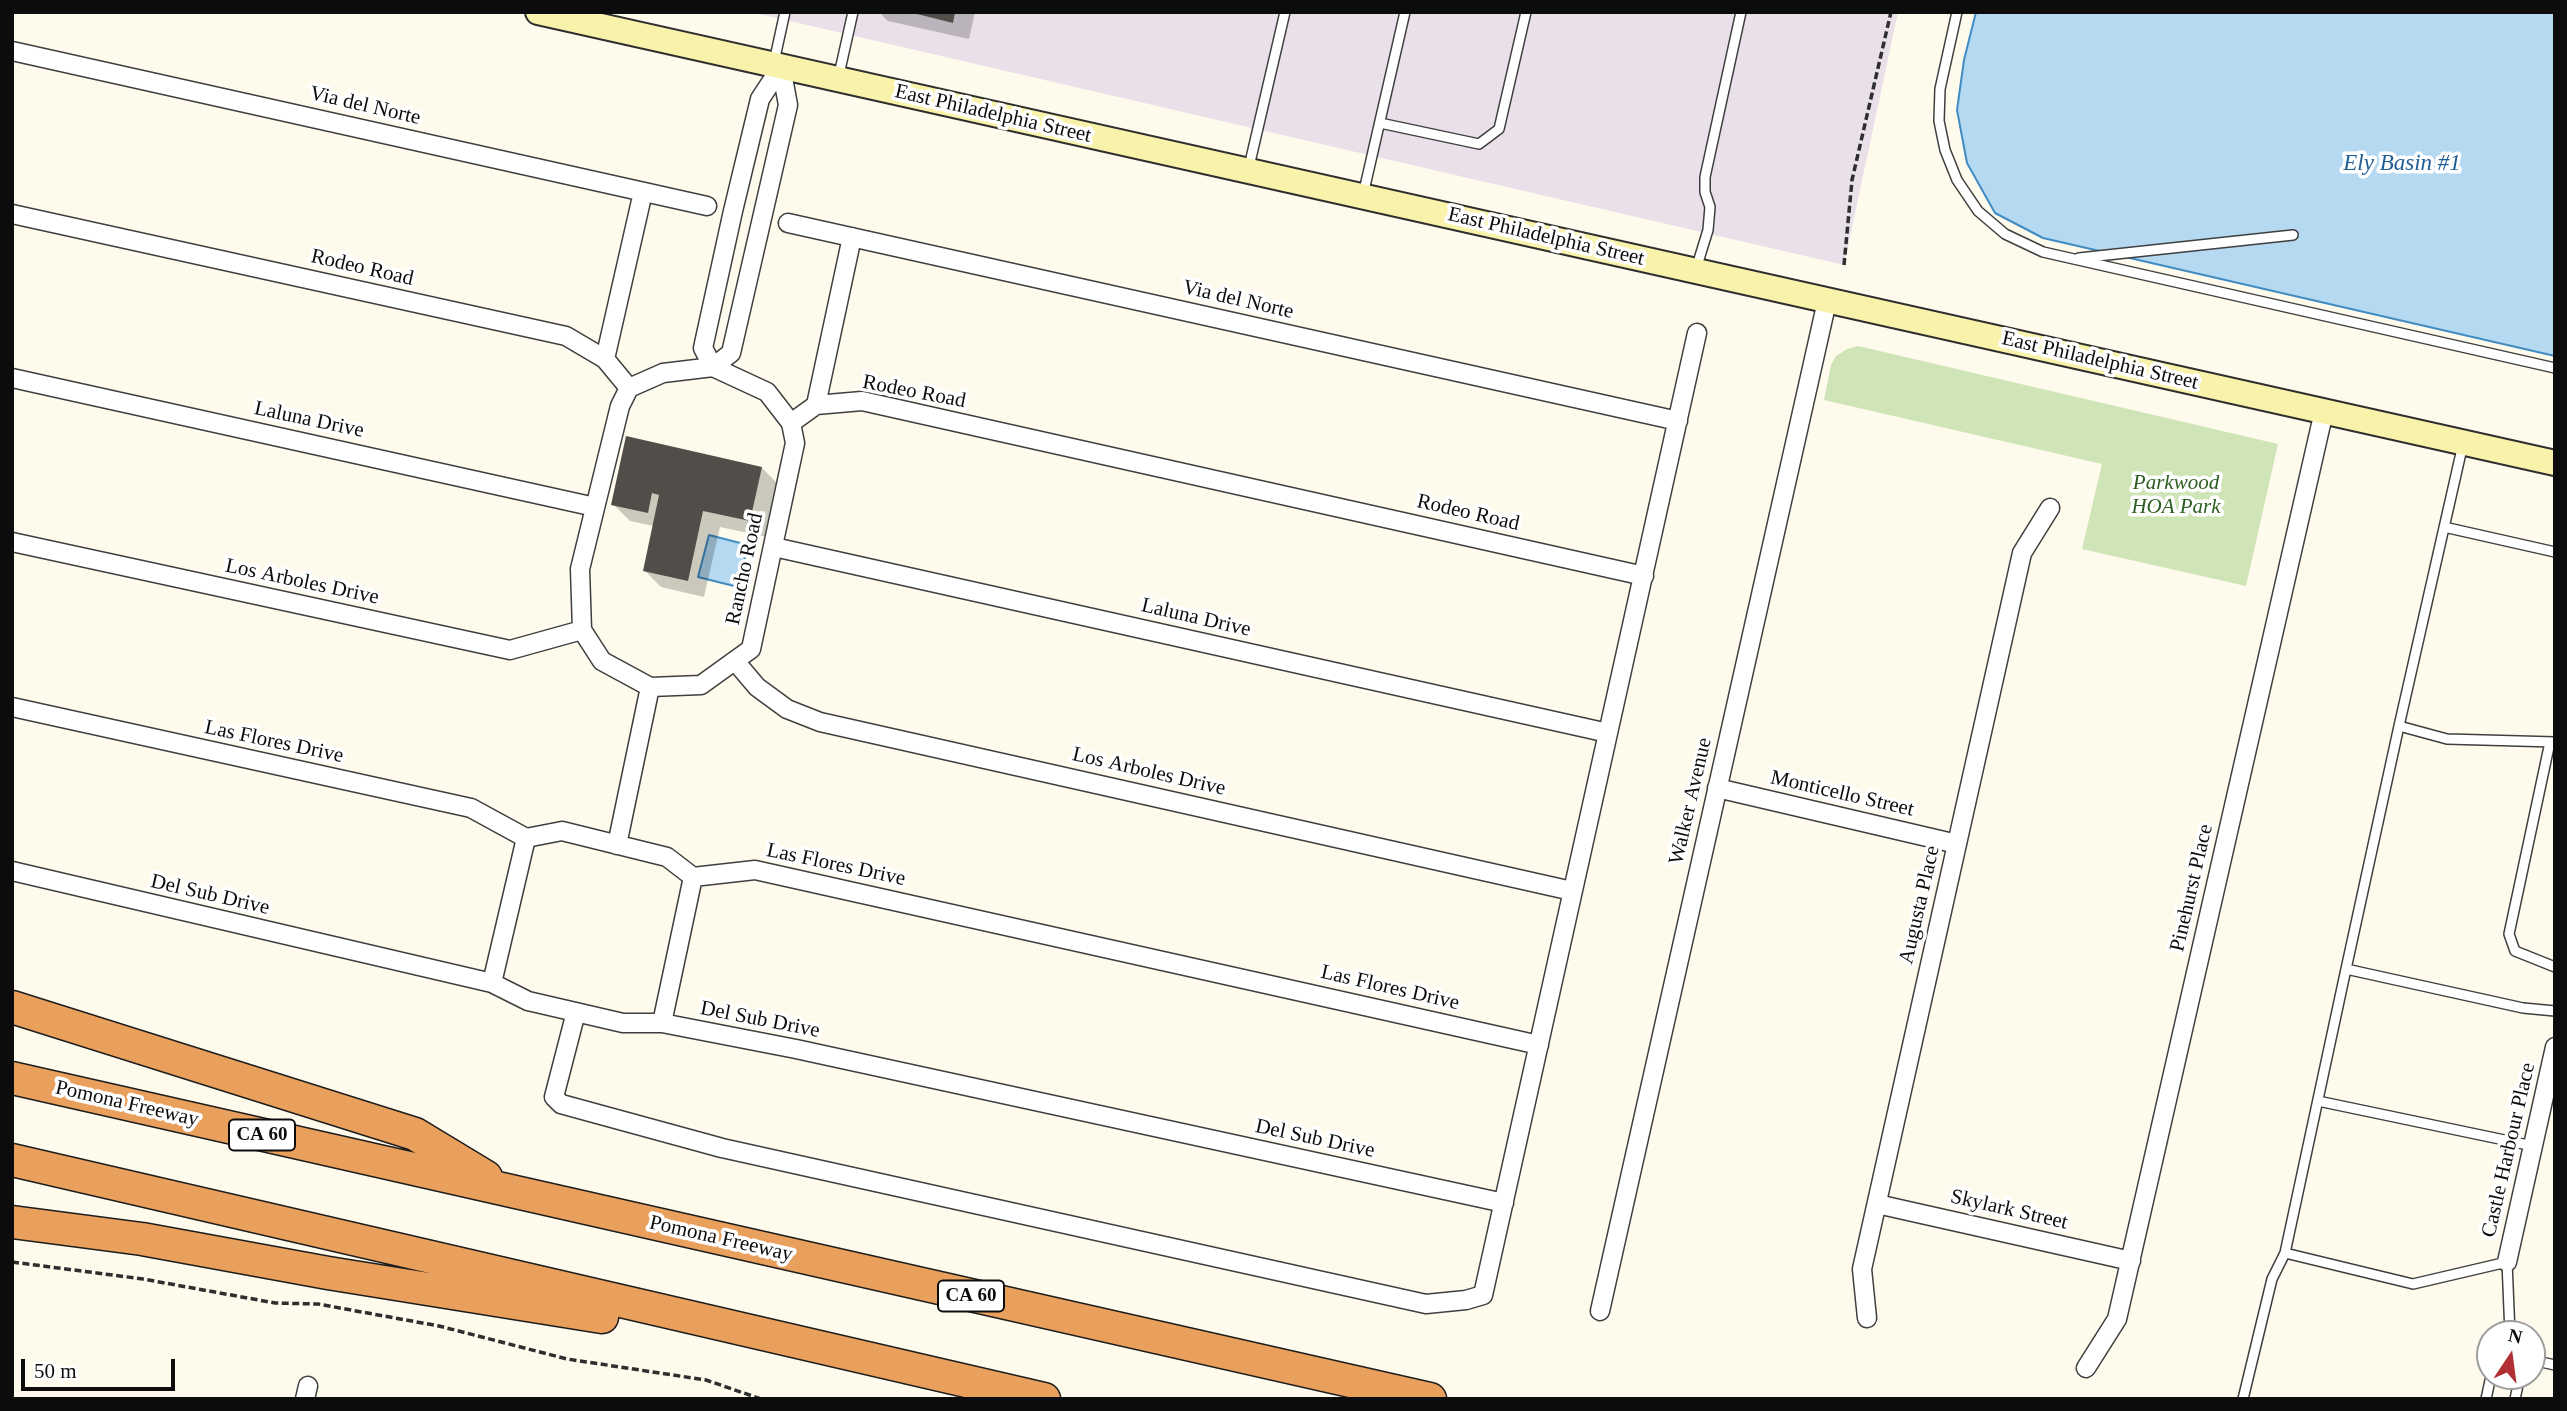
<!DOCTYPE html>
<style>
body{margin:0}
#map{position:relative;width:2567px;height:1411px;overflow:hidden;background:#fefaec;font-family:Georgia,serif}
canvas{display:block}
.frame{position:absolute;inset:0;border:14px solid #0c0c0c;pointer-events:none}
.north{position:absolute;left:2476px;top:1320px;width:70px;height:70px;box-sizing:border-box;background:#fff;border:2px solid #9e9e9e;border-radius:50%;rotate:13deg;font-size:19px;font-weight:700;line-height:28px;text-align:center;color:#0c0c0c}
.north::after{content:'';display:block;margin:auto;width:24px;height:32px;background:#b12e32;clip-path:polygon(50% 0,100% 100%,50% 72%,0 100%)}
.scale{position:absolute;left:21px;top:1359px;width:154px;height:32px;box-sizing:border-box;border:4px solid #0c0c0c;border-top:0;padding-left:9px;font-size:21px;line-height:24px;white-space:nowrap;color:#0c0c0c;-webkit-text-stroke:5px #fff;paint-order:stroke}
</style>
<div id="map">
<canvas width="2567" height="1411"></canvas>
<div class="frame"></div>
<div class="north">N</div>
<div class="scale">50 m</div>
</div>
<script>
const ctx = document.querySelector('canvas').getContext('2d');
ctx.lineJoin = 'round';
function fill(path, color) { ctx.fillStyle = color; ctx.fill(path, 'evenodd'); }
const shape = rows => new Path2D(rows.map(r => 'M' + r).join(''));
function strokePath(path, color, width, dash) { ctx.strokeStyle = color; ctx.lineWidth = width; ctx.lineCap = dash ? 'butt' : 'round'; ctx.setLineDash(dash || []); ctx.stroke(path); }
function label(font, color, halo, rows, align = 'center') {
  ctx.font = font + ' Georgia,serif'; ctx.lineWidth = 7; ctx.setLineDash([]); ctx.textBaseline = 'middle'; ctx.strokeStyle = halo; ctx.fillStyle = color; for (const [text, x, y, turn = 0] of rows) {
    ctx.save(); ctx.translate(x, y); ctx.rotate((+turn || 0) * Math.PI / 180); ctx.textAlign = isNaN(turn) ? turn : align; if (halo) ctx.strokeText(text, 0, 0); ctx.fillText(text, 0, 0); ctx.restore();
  }
}
const industrial = shape([
 [751,12,1898,12,1844,265]
]);
const green = shape([
 [1858,346,2278,444,2246,586,2082,549,2102,464,1824,400,1831,365,1836,356,1847,349]
]);
const water = shape([
 [1976,12,2555,12,2555,356,2043,238,1995,213,1967,163,1957,110,1964,60,1976,12],
 [709,535,748,545,738,587,698,577,709,535]
]);
const shadow = shape([
 [879,12,975,12,969,39,888,21],
 [627,439,762,468,779,485,767,537,720,527,704,597,661,587,644,570,654,526,630,521,613,504]
]);
const building = shape([
 [909,12,955,12,953,23],
 [626,436,762,467,750,521,703,511,688,581,643,571,659,495,652,493,648,513,611,505]
]);
const path = shape([
 [1844,265,1852,180,1891,12],
 [12,1262,143,1279,275,1303,318,1304,439,1326,567,1359,706,1380,761,1399]
]);
const lane = shape([
 [1957,12,1940,89,1939,121,1945,150,1957,180,1978,211,2005,234,2043,252,2555,368],
 [774,62,785,12],
 [838,79,853,12],
 [1380,123,1479,144,1499,129,1526,12],
 [1248,171,1285,12],
 [1363,195,1405,12],
 [2079,258,2293,235],
 [1696,269,1708,230,1710,207,1705,192,1705,177,1741,12],
 [2444,527,2555,552],
 [2399,726,2463,444],
 [2550,742,2509,934,2515,951,2555,967],
 [2555,742,2447,739,2399,726,2346,969,2523,1008,2555,1011],
 [2346,969,2285,1253,2413,1284,2507,1262,2510,1334],
 [2318,1101,2533,1146],
 [2532,1360,2555,1365],
 [2243,1399,2272,1279,2285,1253],
 [2486,1399,2491,1376],
 [2515,1399,2520,1376]
]);
const street = shape([
 [12,51,707,206],
 [781,67,788,105,731,353,713,367,703,348,733,211,760,99,781,67],
 [12,214,566,336,605,359,629,388],
 [788,223,1678,421],
 [605,359,643,192],
 [713,367,767,392,791,423,795,443,751,649,701,685,650,687,602,661,582,630,580,569,620,406,629,388,663,373,713,367],
 [12,378,595,507],
 [816,405,852,237],
 [791,423,816,405,862,401,1644,576],
 [12,542,510,650,582,630],
 [774,547,1608,733],
 [735,661,757,687,787,709,820,722,1572,891],
 [12,707,471,808,526,838,562,831,667,857,693,877,755,870,1539,1045],
 [1717,788,1957,844],
 [617,845,650,687],
 [12,871,492,983,528,1001,623,1023,662,1023,796,1049,1504,1203],
 [492,983,526,838],
 [576,1012,554,1097,561,1104,722,1148,1426,1304,1466,1300,1483,1295,1697,333],
 [662,1023,693,877],
 [1877,1204,2131,1261],
 [2507,1262,2555,1047],
 [1600,1311,1827,301],
 [1867,1318,1862,1269,2022,553,2050,508],
 [2086,1368,2117,1319,2324,411],
 [305,1399,308,1386]
]);
const secondary = shape([
 [538,12,2555,463]
]);
const highway = shape([
 [12,1007,415,1134,486,1177],
 [12,1078,1430,1399],
 [12,1160,1044,1399],
 [12,1222,142,1239,328,1273,602,1317]
]);
const shields = [
 [262,1135,66],
 [971,1296,66]
];
const shieldNames = [
 ["CA 60",262,1135],
 ["CA 60",971,1296]
];
const streetNames = [
 ["Via del Norte",365,106,13],
 ["East Philadelphia Street",993,114,13],
 ["East Philadelphia Street",1546,237,13],
 ["Rodeo Road",362,268,13],
 ["Via del Norte",1238,300,13],
 ["East Philadelphia Street",2100,361,13],
 ["Rodeo Road",914,392,11],
 ["Laluna Drive",309,420,12],
 ["Rodeo Road",1468,513,13],
 ["Rancho Road",745,569,-78],
 ["Los Arboles Drive",302,582,12],
 ["Laluna Drive",1196,618,13],
 ["Las Flores Drive",274,742,12],
 ["Los Arboles Drive",1149,772,13],
 ["Monticello Street",1842,794,13],
 ["Walker Avenue",1691,801,-77],
 ["Las Flores Drive",836,865,12],
 ["Pinehurst Place",2192,888,-77],
 ["Del Sub Drive",210,895,13],
 ["Augusta Place",1920,905,-77],
 ["Las Flores Drive",1390,988,13],
 ["Del Sub Drive",760,1020,11],
 ["Pomona Freeway",127,1104,13],
 ["Del Sub Drive",1315,1139,12],
 ["Castle Harbour Place",2509,1150,-77],
 ["Skylark Street",2009,1210,13],
 ["Pomona Freeway",721,1239,13]
];
const parkNames = [
 ["Parkwood",2176,483],
 ["HOA Park",2176,507]
];
const waterNames = [
 ["Ely Basin #1",2402,164]
];
fill(industrial, '#e9e0ea');
fill(green, '#cfe5b8');
fill(water, '#b4d9f1');
strokePath(water, '#408cc3', 2);
fill(shadow, '#0003');
fill(building, '#534d49');
strokePath(lane, '#3f3f3f', 12);
strokePath(street, '#3f3f3f', 21);
strokePath(secondary, '#2e2e2e', 28);
strokePath(highway, '#1d1d1d', 35);
strokePath(path, '#2e2e2e', 3.5, [7, 3.5]);
strokePath(lane, '#fff', 9);
strokePath(street, '#fff', 18);
strokePath(secondary, '#f9f2ab', 24);
strokePath(highway, '#eaa05d', 32);
for (const [x, y, w] of shields) { const box = new Path2D(); box.roundRect(x - w / 2, y - 15.5, w, 31, 5); ctx.fillStyle = '#fff'; ctx.fill(box); strokePath(box, '#0c0c0c', 2); }
label('bold 19px', '#0c0c0c', null, shieldNames);
label('21px', '#0c0c0c', '#fff', streetNames);
label('italic 21px', '#2d5e21', '#fff', parkNames);
label('italic 23px', '#1e5e94', '#fff', waterNames);
</script>
